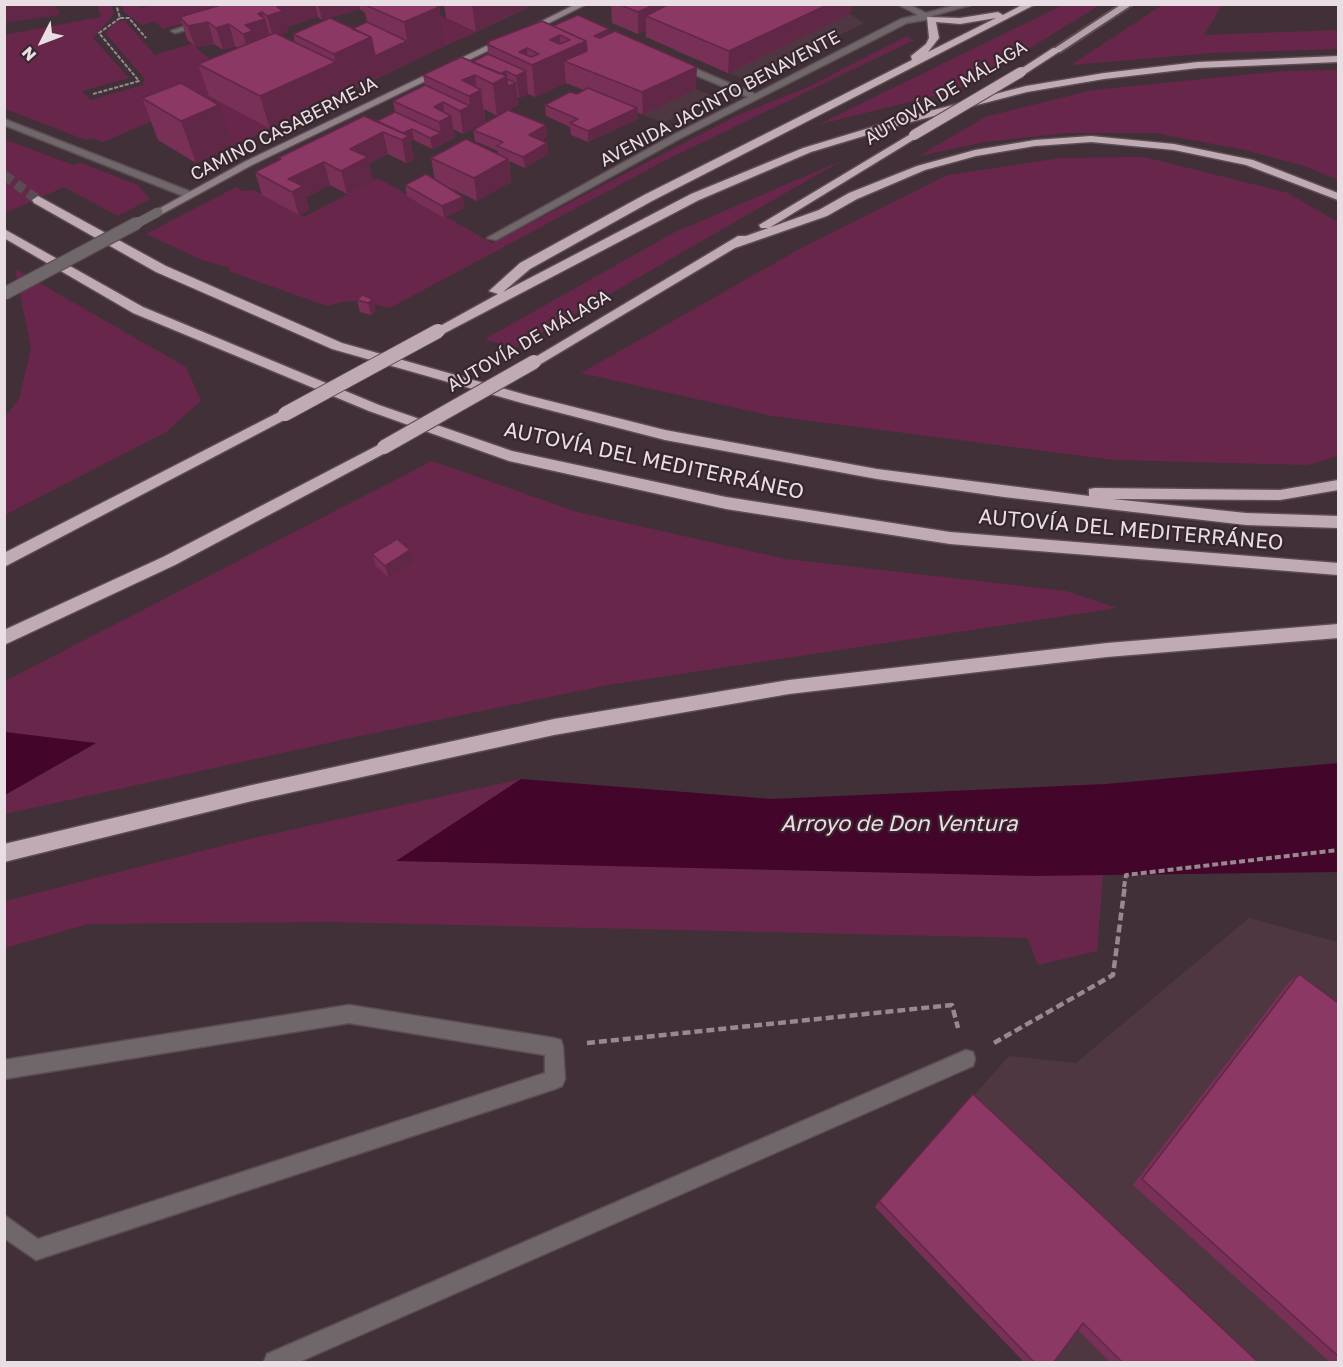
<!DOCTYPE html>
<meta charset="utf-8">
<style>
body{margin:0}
#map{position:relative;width:1343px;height:1367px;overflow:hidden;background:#413037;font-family:"Golos Text",sans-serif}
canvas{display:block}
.frame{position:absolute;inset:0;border:6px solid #e9dee3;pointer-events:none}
.north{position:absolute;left:12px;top:12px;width:60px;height:60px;-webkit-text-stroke:4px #36262d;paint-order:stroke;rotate:228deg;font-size:16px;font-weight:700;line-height:24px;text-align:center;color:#e9dee3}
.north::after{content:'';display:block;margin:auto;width:21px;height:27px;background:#e9dee3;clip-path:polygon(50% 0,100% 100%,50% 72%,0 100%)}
</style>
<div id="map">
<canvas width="1343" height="1367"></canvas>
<div class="frame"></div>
<div class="north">N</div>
</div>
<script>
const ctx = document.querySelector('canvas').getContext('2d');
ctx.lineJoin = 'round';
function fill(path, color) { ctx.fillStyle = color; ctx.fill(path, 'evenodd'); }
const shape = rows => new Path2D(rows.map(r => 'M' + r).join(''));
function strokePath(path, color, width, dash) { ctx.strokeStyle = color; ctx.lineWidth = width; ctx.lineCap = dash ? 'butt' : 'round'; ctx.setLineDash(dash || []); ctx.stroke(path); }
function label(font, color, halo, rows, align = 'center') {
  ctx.font = font + ' "Golos Text",sans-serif'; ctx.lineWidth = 4.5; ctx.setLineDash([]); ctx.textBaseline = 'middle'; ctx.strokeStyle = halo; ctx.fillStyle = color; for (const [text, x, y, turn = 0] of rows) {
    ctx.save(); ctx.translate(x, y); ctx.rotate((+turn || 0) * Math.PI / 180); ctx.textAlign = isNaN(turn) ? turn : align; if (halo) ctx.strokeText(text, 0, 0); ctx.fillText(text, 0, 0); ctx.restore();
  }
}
const built = shape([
 [850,14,864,23,751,79,743,79,673,50,727,23],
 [566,83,684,84,715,97,663,123],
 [1249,918,1338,942,1338,1362,1024,1362,875,1207,1009,1056,1076,1063]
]);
const green = shape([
 [156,4,234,4,239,8,163,29,155,21,142,25,124,12,122,5,139,5,141,8],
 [97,5,111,5,114,14,93,38,129,78,82,91,90,100,143,85,144,78,105,33,115,23,124,20,155,55,191,44,195,47,240,83,209,96,270,129,233,146,173,112,103,142,91,138,86,140,5,109,4,35,101,17],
 [1063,5,1100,5,978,80,950,92,817,125],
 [1162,5,1222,5,1204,35,1338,30,1338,49,1212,53,1071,65],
 [421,7,476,32,445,46],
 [907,36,914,40,662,162,390,308,359,301,342,302,327,306,228,271,230,268,202,260,146,234,236,187,242,191,254,190,304,217,378,178,492,243,738,115,808,87],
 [1338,70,1338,180,1304,166,1245,150,1155,133,1066,133,985,142,919,156,985,117,1093,90,1283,71],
 [4,139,73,165,81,163,138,185,150,199,118,216,64,187,5,213],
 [1144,157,1288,193,1338,222,1338,456,1308,465,1114,460,772,416,581,373,805,246,948,175,1060,158],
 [843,160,514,349,485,339,673,233],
 [15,269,186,367,201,401,166,432,5,515,4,418,19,399,31,348],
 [432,461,577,512,786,559,1066,591,1117,608,608,685,355,737,5,814,4,795,95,744,5,732,5,681],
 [521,779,398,861,1103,875,1097,951,1038,965,1027,938,331,922,88,924,5,948,5,901,249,839]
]);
const water = shape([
 [5,732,96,743,5,795],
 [1338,763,1338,872,1033,876,396,861,521,779,772,799,1106,784]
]);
const motorwayTunnel = shape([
 [4,175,38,200]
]);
const pathFar2 = shape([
 [120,18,129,18,146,38],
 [93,94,139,81,99,33,120,18,116,4]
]);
const pathFar1 = shape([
 [1124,887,1126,875,1338,850]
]);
const path = shape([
 [587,1043,952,1005,958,1028],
 [994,1043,1113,975,1125,885]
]);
const service = shape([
 [4,119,194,193,195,195,186,197,4,125,4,119],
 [349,1005,554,1038,561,1040,563,1047,565,1079,562,1086,555,1089,36,1260,4,1238,4,1215,38,1239,545,1073,545,1055,349,1023,4,1079,4,1060,349,1005],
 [966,1050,973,1052,975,1059,973,1066,299,1362,264,1362,267,1354,966,1050]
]);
const minor = shape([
 [897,4,908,4,926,13,959,4,974,4,932,16,931,19,907,23,681,138,496,240,487,238,675,134,748,97,676,67,676,63,682,63,755,94,901,19,918,15,897,4],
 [201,21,204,21,204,25,175,33,171,31,201,21]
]);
const secondary = shape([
 [576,4,587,4,529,33,522,31,576,4],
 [501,39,508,41,252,165,162,214,153,212,246,161,501,39]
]);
const trunk = shape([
 [1122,4,1133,4,1060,52,1052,50,1122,4]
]);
const motorway = shape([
 [1024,4,1036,4,652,201,530,269,503,292,691,194,803,148,899,119,1026,86,1104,73,1198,62,1338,56,1338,62,1198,68,1104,79,1027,92,907,123,811,152,699,200,443,334,433,334,431,331,498,294,489,291,520,263,644,195,912,60,911,56,926,44,929,38,927,17,960,18,998,12,1003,15,1024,4],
 [996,18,928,52,939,38,936,22,960,24,996,18],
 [1053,48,1062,50,1025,74,1016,72,1053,48],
 [914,132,918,133,918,137,769,228,761,228,759,225,914,132],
 [1091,136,1174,144,1253,160,1338,193,1338,200,1246,165,1174,150,1091,142,1035,146,976,156,925,170,857,199,827,216,735,248,539,365,529,365,527,362,738,236,746,236,819,210,849,193,917,166,975,150,1035,140,1091,136],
 [38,196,166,266,342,343,530,396,665,430,877,469,1089,496,1089,489,1095,488,1280,490,1338,480,1338,490,1280,500,1113,499,1246,513,1338,516,1338,528,1246,525,1004,497,877,479,665,440,522,403,332,349,156,272,34,203,32,200,38,196],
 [4,229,143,307,379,405,512,451,726,497,950,532,1338,563,1338,575,950,544,726,509,509,461,369,411,133,313,4,238,4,229],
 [285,409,290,411,292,414,290,417,4,567,4,553,285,409],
 [384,442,389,443,392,447,389,451,175,565,4,645,4,630,163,557,384,442],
 [1338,624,1338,638,1107,657,789,694,554,735,252,801,4,862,4,844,252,785,554,719,789,680,1107,643,1338,624]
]);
const minorBridgeFar1 = shape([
 [134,225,158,212]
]);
const minorBridge = shape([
 [4,294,137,223]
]);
const motorwayBridgeFar1 = shape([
 [914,135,1021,72]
]);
const motorwayBridge = shape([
 [285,414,438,331],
 [384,447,534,362]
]);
const wall = shape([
 [224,4,434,4,439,7,445,46,270,129,209,96,198,64,238,48,235,46,223,50,214,44,195,47,187,39,180,17],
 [360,9,365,13,367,22,352,29,293,34,295,43,279,35,288,32,287,27,318,17,322,20],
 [444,4,535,4,476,32,446,18],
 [611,4,852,4,850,14,728,73,646,37,646,30,638,34,612,23],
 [553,26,609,34,696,89,643,115,637,112,638,119,588,142,571,135,570,127,546,116,545,105,577,94,584,90,566,83,535,97,528,94,519,98,517,97,518,105,497,116,484,109,485,122,463,134,453,129,455,138,432,149,414,140,410,142,414,159,406,163,388,154,369,164,373,180,347,194,330,185,306,197,309,210,299,215,262,195,255,172,279,160,278,158,377,121,395,112,393,101,425,85,423,75,472,62,488,54,487,42],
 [142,98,233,146,196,163,158,140],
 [546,125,547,137,541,140,547,143,548,154,525,168,509,161,511,182,477,201,444,185,465,208,444,218,407,196,405,185,435,180,431,158,498,154,498,151,475,141,473,130],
 [362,295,376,311,371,315,360,312,357,300],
 [372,554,413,562,389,578,376,566],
 [1299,974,1338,1003,1338,1362,1330,1362,1133,1185,1289,982],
 [879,1201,1258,1362,1110,1362,1078,1330,1054,1362,1024,1362,875,1207]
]);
const shadedWall = shape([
 [4,4,56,4,60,15,4,23],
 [286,4,315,4,318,17,287,27,288,32,273,37,267,16,277,7],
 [318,4,359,4,360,9,322,20],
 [472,4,505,4,506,17,476,32],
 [505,4,535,4,506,17],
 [656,4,666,4,666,21,646,16,646,30,638,34,638,12],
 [829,4,852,4,850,14,728,73,729,51],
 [439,7,445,46,411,62,404,22],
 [262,12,264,19,265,19,271,40,249,56,243,34,245,25,258,14],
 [208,22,214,44,195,47,188,26],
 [229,24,235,46,223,50,216,28],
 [609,29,610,50,594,36],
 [560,35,561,52,586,41,588,70,564,61,566,83,535,97,532,65,550,40],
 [371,37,407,41,411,62,343,94,334,54],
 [527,48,528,63,519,52],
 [336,62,343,94,270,129,260,96],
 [697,67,696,89,643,115,642,92],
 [506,71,508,86,516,83,518,105,497,116,493,84,498,75],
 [526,71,528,94,519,98,516,76],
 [475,75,477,92,481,90,485,122,463,134,460,111,470,106,469,96,462,80],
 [443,102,445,118,451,116,455,138,432,149,430,138,441,133,439,122,434,107],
 [219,105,233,146,196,163,181,121],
 [637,108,638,119,588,142,588,131],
 [546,125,547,137,530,147,529,135],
 [412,129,414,140,410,142,414,159,406,163,402,140,395,137],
 [383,132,388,154,369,164,373,180,347,194,341,171,350,149],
 [547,143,548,154,525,168,523,157],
 [508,159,511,182,477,201,474,178],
 [324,162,330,185,306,197,309,210,299,215,288,179],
 [463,197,465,208,444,218,442,206],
 [373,299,376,311,371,315,368,303],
 [410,550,413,562,389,578,385,566]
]);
const building = shape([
 [224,4,286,4,277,7,283,11,267,16,262,12,258,14,265,19,245,25,253,31,243,34,229,24,216,28,208,22,188,26,180,17,224,4],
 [363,4,434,4,439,7,404,22,363,4],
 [618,4,656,4,638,12,618,4],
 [669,4,829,4,729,51,646,16,669,4],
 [578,15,609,29,594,36,600,38,615,31,697,67,642,92,564,61,587,51,586,41,553,26,578,15],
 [330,18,371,37,334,54,293,34,330,18],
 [542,21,586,41,532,65,487,44,489,43,487,42,542,21],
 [560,35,570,40,560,44,550,40,560,35],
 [527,48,539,54,531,57,519,52,527,48],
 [367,22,407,41,375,56,371,37,352,29,367,22],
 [275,33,336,62,260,96,198,64,275,33],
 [488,54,526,71,516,76,506,71,500,74,472,62,488,54],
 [461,57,507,76,493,84,475,75,462,80,481,90,469,96,423,75,461,57],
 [507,79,516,83,508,86,507,79],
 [181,83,219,105,181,121,142,98,181,83],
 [425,85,470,106,460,111,443,102,434,107,451,116,439,122,393,101,425,85],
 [588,88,637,108,588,131,570,123,578,119,545,105,570,92,577,94,588,88],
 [508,110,546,125,529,135,547,143,523,157,497,146,503,142,473,130,508,110],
 [395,112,441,133,430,138,412,129,403,133,377,121,395,112],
 [364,116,409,136,402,140,383,132,350,149,368,157,341,171,324,162,288,179,303,186,292,192,255,172,281,159,278,158,364,116],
 [466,139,508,159,474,178,431,158,466,139],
 [426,174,463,197,442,206,405,185,426,174],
 [362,295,373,299,368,303,357,300,362,295],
 [397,539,410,550,385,566,372,554,397,539],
 [1299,974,1338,1003,1338,1356,1142,1179,1299,974],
 [973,1094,1258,1362,1122,1362,1083,1323,1054,1362,1034,1362,879,1201,973,1094]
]);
const farStreetnames = [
 ["AUTOVÍA DE MÁLAGA",946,93,-31],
 ["AVENIDA JACINTO BENAVENTE",720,99,-28],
 ["CAMINO CASABERMEJA",284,129,-27],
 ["AUTOVÍA DE MÁLAGA",529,341,-30]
];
const streetNames = [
 ["AUTOVÍA DEL MEDITERRÁNEO",654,461,12],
 ["AUTOVÍA DEL MEDITERRÁNEO",1131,530,5]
];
const waterNames = [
 ["Arroyo de Don Ventura",899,824]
];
fill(built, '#4f3742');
fill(green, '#68274a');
fill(water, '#44052b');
strokePath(motorwayTunnel, '#5a4a51', 10, [10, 5]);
strokePath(service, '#5c4c53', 3);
strokePath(minor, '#5c4c53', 3);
strokePath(secondary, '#5c4c53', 3);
strokePath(trunk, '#5c4c53', 4);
strokePath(motorway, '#5c4c53', 3);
strokePath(pathFar2, '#97898f', 2, [4, 1.5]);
strokePath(pathFar1, '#97898f', 4, [6, 3]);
strokePath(path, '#97898f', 4.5, [8, 4]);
fill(service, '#70676b');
fill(minor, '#70676b');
fill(secondary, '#908288');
fill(trunk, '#b4a0a9');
fill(motorway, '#c0aab3');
strokePath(minorBridgeFar1, '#5c4c53', 10, []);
strokePath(minorBridge, '#5c4c53', 14, []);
strokePath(motorwayBridgeFar1, '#5c4c53', 12, []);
strokePath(motorwayBridge, '#5c4c53', 16, []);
strokePath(minorBridgeFar1, '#70676b', 9);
strokePath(minorBridge, '#70676b', 12);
strokePath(motorwayBridgeFar1, '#c0aab3', 10);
strokePath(motorwayBridge, '#c0aab3', 14);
fill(wall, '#783056');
fill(shadedWall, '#612746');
fill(building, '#8b3864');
strokePath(building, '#612746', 1.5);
label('18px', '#e9dee3', '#36262d', farStreetnames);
label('21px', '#e9dee3', '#36262d', streetNames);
label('italic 22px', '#f2d9e3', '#36262d', waterNames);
</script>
